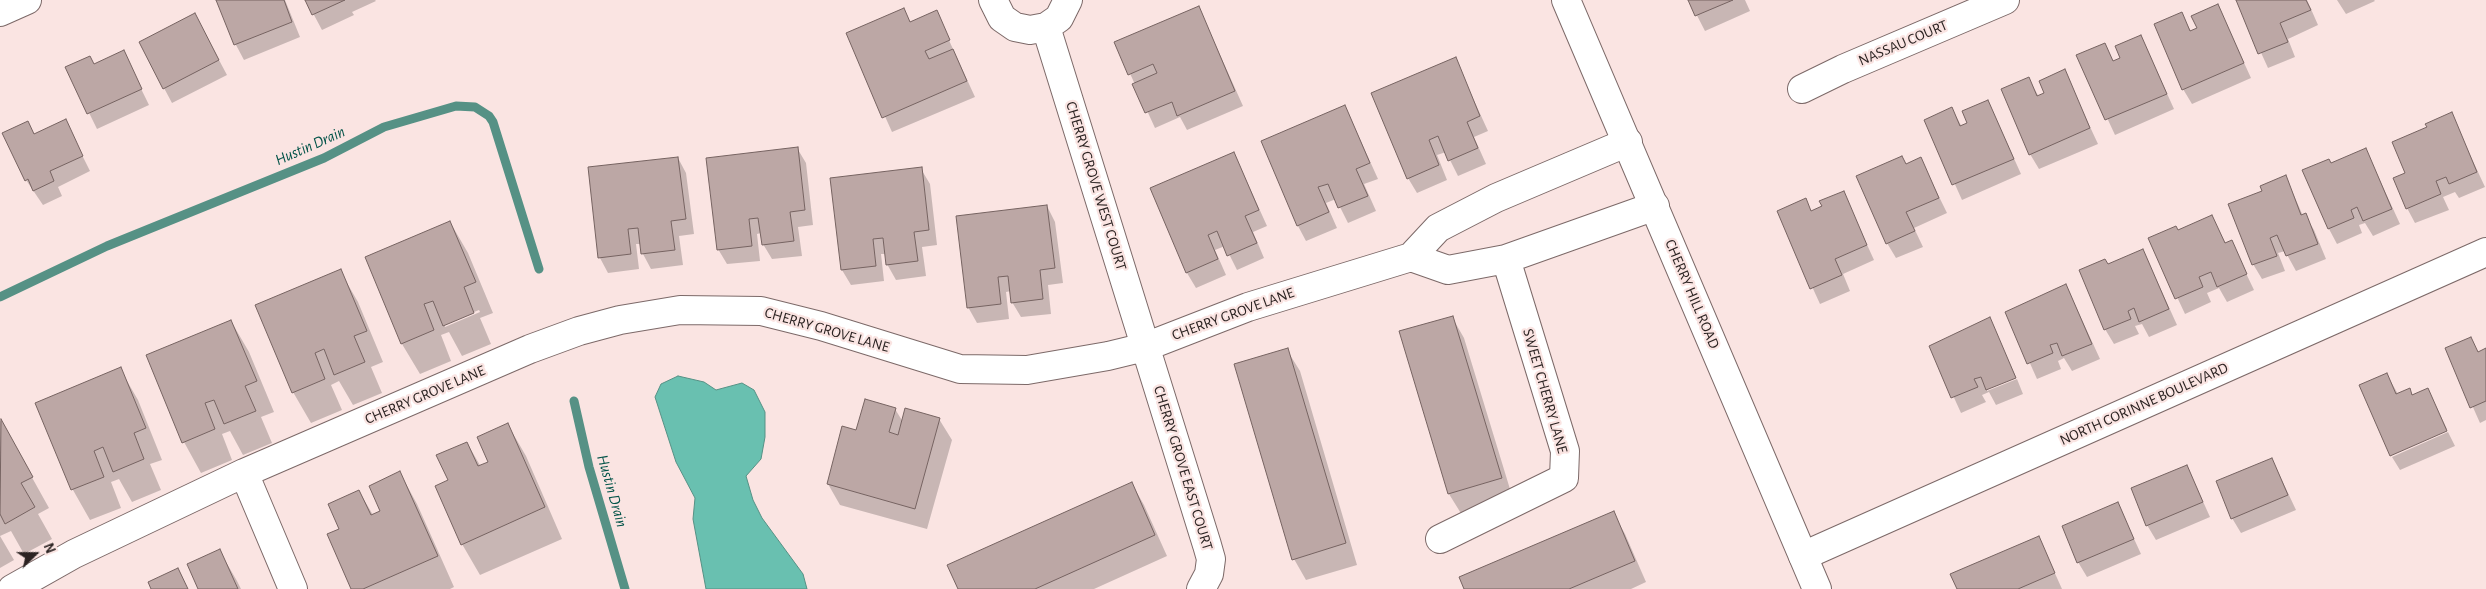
<!DOCTYPE html>
<style>
body{margin:0}
#map{position:relative;width:2486px;height:589px;overflow:hidden;background:#fae4e2;font-family:"Alegreya Sans",sans-serif}
canvas{display:block}
.north{position:absolute;left:10px;top:529px;width:50px;height:50px;-webkit-text-stroke:4px #fae4e2;paint-order:stroke;rotate:68deg;font-size:14px;font-weight:700;line-height:20px;text-align:center;color:#2b2322}
.north::after{content:'';display:block;margin:auto;width:18px;height:22px;background:#2b2322;clip-path:polygon(50% 0,100% 100%,50% 72%,0 100%)}
</style>
<div id="map">
<canvas width="2486" height="589"></canvas>
<div class="north">N</div>
</div>
<script>
const ctx = document.querySelector('canvas').getContext('2d');
ctx.lineJoin = 'round';
function fill(path, color) { ctx.fillStyle = color; ctx.fill(path, 'evenodd'); }
const shape = rows => new Path2D(rows.map(r => 'M' + r).join(''));
function strokePath(path, color, width, dash) { ctx.strokeStyle = color; ctx.lineWidth = width; ctx.lineCap = dash ? 'butt' : 'round'; ctx.setLineDash(dash || []); ctx.stroke(path); }
function label(font, color, halo, rows, align = 'center') {
  ctx.font = font + ' "Alegreya Sans",sans-serif'; ctx.lineWidth = 4.5; ctx.setLineDash([]); ctx.textBaseline = 'middle'; ctx.strokeStyle = halo; ctx.fillStyle = color; for (const [text, x, y, turn = 0] of rows) {
    ctx.save(); ctx.translate(x, y); ctx.rotate((+turn || 0) * Math.PI / 180); ctx.textAlign = isNaN(turn) ? turn : align; if (halo) ctx.strokeText(text, 0, 0); ctx.fillText(text, 0, 0); ctx.restore();
  }
}
const water = shape([
 [678,376,704,382,716,390,742,383,754,390,765,412,765,437,761,459,746,476,753,500,762,518,803,574,807,589,706,589,693,519,695,498,676,462,655,397,661,384,678,376]
]);
const shadow = shape([
 [218,0,285,0,300,37,244,60,236,45],
 [306,0,375,0,376,1,352,12,354,15,322,30],
 [1689,0,1745,0,1750,11,1705,31],
 [2237,0,2307,0,2318,25,2288,39,2295,57,2268,68],
 [2337,0,2374,0,2375,1,2346,14],
 [2218,6,2251,78,2192,104,2183,89,2181,14,2191,31,2199,29],
 [1199,8,1243,106,1187,130,1180,117,1155,128,1116,43],
 [904,10,911,23,936,12,975,97,892,132,848,34],
 [203,30,227,75,172,103,164,88],
 [2141,36,2174,109,2115,135,2078,55,2104,44,2114,62,2121,59],
 [123,52,149,105,97,129,67,68,94,65],
 [1455,59,1488,131,1474,137,1486,164,1458,176,1446,152,1437,155,1447,180,1417,193,1408,178],
 [2064,71,2098,144,2039,169,2030,154,2029,79,2039,97,2046,93],
 [1988,101,2021,174,1962,200,1926,120,1952,109,1962,127,1969,124],
 [1345,106,1378,179,1364,184,1376,211,1348,223,1336,199,1326,203,1337,228,1306,241,1298,226],
 [2451,114,2485,187,2459,198,2455,192,2443,197,2449,210,2415,223,2407,208,2407,174,2429,128],
 [65,121,90,171,58,187,62,196,43,205,26,180,28,123,35,135],
 [797,148,806,163,813,225,798,227,802,256,772,259,763,244,761,233,757,234,760,261,727,264,718,249],
 [2366,150,2400,224,2373,236,2365,223,2359,225,2362,233,2337,244,2329,229,2331,165],
 [1234,153,1267,226,1253,232,1264,258,1237,270,1225,246,1215,250,1226,275,1196,288,1187,273,1152,189],
 [678,158,686,173,694,234,679,236,683,265,651,269,643,254,641,244,636,244,639,269,608,273,600,258],
 [1920,158,1947,213,1914,228,1923,247,1896,258,1887,243,1906,165],
 [921,169,930,184,937,245,922,247,926,276,896,280,887,264,886,254,881,254,884,281,851,285,842,270],
 [2286,177,2303,216,2305,215,2314,230,2326,259,2296,271,2285,251,2278,253,2285,271,2262,279,2253,264],
 [1843,192,1874,260,1843,274,1850,291,1820,304,1778,212,1805,200,1812,212],
 [1047,206,1055,222,1063,283,1048,285,1051,314,1021,317,1012,302,1011,291,1006,292,1009,319,977,323,968,307],
 [2212,217,2226,244,2231,242,2254,290,2227,302,2219,288,2207,293,2211,302,2185,314,2150,239,2178,231],
 [450,222,468,253,493,313,480,318,491,344,462,356,449,332,441,335,451,361,420,374,402,344,367,257],
 [479,310,480,312,445,327,445,324],
 [2143,250,2177,325,2149,337,2142,324,2135,326,2139,334,2114,344,2105,329,2108,265],
 [340,271,358,302,383,362,371,367,382,393,353,405,339,381,331,385,342,410,311,423,293,392],
 [2066,285,2100,359,2072,371,2064,358,2058,361,2061,369,2037,379,2007,312],
 [1452,317,1464,338,1513,499,1462,515,1449,494,1401,332],
 [1989,319,2016,377,1987,389,1987,391,2017,379,2023,394,1996,405,1989,392,1982,395,1986,402,1961,413,1931,347],
 [231,321,249,352,274,412,261,417,272,443,243,455,230,431,222,434,232,460,201,473,184,442],
 [2470,339,2479,353,2486,350,2486,420,2480,423,2447,349],
 [1287,350,1300,371,1357,565,1306,580,1294,559],
 [120,369,138,400,162,460,150,464,161,490,132,502,119,479,111,482,121,508,90,520,73,490,36,404],
 [2387,375,2398,394,2409,389,2413,396,2428,389,2447,429,2391,454],
 [895,409,903,422,939,419,952,440,927,529,840,505,828,484,857,431],
 [0,420,49,508,38,514,52,539,24,554,11,531,0,536,14,560,0,568],
 [508,425,526,456,562,539,480,575,462,544,437,487,449,481,467,443,481,467,490,463],
 [2448,432,2455,446,2400,470,2392,457],
 [2272,459,2296,510,2241,533,2232,518],
 [2187,466,2210,517,2156,540,2147,525],
 [400,473,417,504,454,587,450,589,353,589,359,491,373,515,381,511],
 [1132,484,1144,505,1167,556,1094,589,959,589],
 [2118,504,2141,554,2087,577,2078,562],
 [1613,513,1625,534,1646,582,1631,589,1465,589],
 [2039,538,2062,589,1958,589],
 [219,550,237,581,241,589,200,589]
]);
const stream = shape([
 [0,297,107,246,324,158,384,127,456,106,475,107,489,116,493,122,539,269],
 [574,401,589,467,625,589]
]);
const building = shape([
 [216,0,284,0,292,22,234,45,216,0],
 [305,0,345,0,312,15,305,0],
 [1688,0,1733,0,1695,16,1688,0],
 [2236,0,2306,0,2311,10,2280,23,2288,42,2258,54,2236,0],
 [2218,4,2244,63,2182,90,2154,24,2182,12,2190,31,2197,28,2191,16,2218,4],
 [1199,6,1235,91,1177,116,1172,102,1145,113,1132,84,1157,73,1153,64,1128,75,1114,42,1199,6],
 [904,8,910,22,937,10,950,40,925,51,929,59,953,49,967,81,882,118,846,33,904,8],
 [195,13,219,60,163,89,139,42,195,13],
 [2141,35,2167,94,2105,120,2076,55,2105,43,2113,61,2120,58,2115,46,2141,35],
 [124,50,142,89,87,114,65,67,90,56,94,64,124,50],
 [1456,57,1480,116,1467,122,1478,148,1448,161,1438,136,1429,140,1439,165,1407,179,1371,93,1456,57],
 [2065,69,2090,128,2029,155,2001,89,2029,77,2037,96,2044,93,2039,81,2065,69],
 [1988,100,2014,159,1952,185,1924,120,1952,107,1960,126,1967,123,1962,111,1988,100],
 [1345,105,1370,163,1356,169,1368,196,1338,208,1328,184,1318,187,1329,212,1297,226,1261,141,1345,105],
 [2452,112,2477,172,2449,184,2446,177,2436,181,2441,194,2406,209,2393,178,2405,173,2392,142,2427,127,2425,124,2452,112],
 [66,119,83,156,50,171,54,181,33,191,28,179,25,181,2,133,28,121,34,134,66,119],
 [798,147,805,210,790,212,794,241,762,245,758,218,749,219,752,246,717,250,706,158,798,147],
 [2366,148,2392,209,2363,221,2357,207,2351,210,2354,218,2328,229,2302,170,2329,159,2331,163,2366,148],
 [1234,152,1259,210,1245,216,1257,243,1227,256,1217,231,1208,235,1218,259,1186,273,1150,188,1234,152],
 [1902,156,1906,164,1921,157,1939,198,1906,212,1915,231,1886,244,1856,176,1902,156],
 [678,157,686,219,671,221,675,250,641,254,638,228,628,229,631,254,598,258,588,167,678,157],
 [922,167,929,230,914,232,918,261,886,265,883,238,873,239,876,266,841,270,830,178,922,167],
 [2286,175,2301,215,2306,213,2318,244,2286,256,2277,235,2270,238,2277,256,2252,265,2228,204,2262,191,2260,186,2286,175],
 [1844,191,1867,245,1835,259,1842,275,1810,289,1777,211,1806,198,1811,211,1822,206,1819,201,1844,191],
 [1047,205,1055,268,1040,270,1043,299,1011,303,1008,276,998,277,1001,304,967,308,956,216,1047,205],
 [2212,215,2225,243,2232,240,2247,274,2217,287,2211,272,2199,277,2203,287,2175,299,2148,238,2176,226,2178,230,2212,215],
 [450,221,476,282,464,287,474,313,443,326,433,301,424,304,434,330,401,344,365,257,450,221],
 [2143,249,2169,309,2139,322,2134,308,2128,311,2131,319,2104,330,2079,270,2105,259,2108,264,2143,249],
 [341,269,367,331,354,336,365,362,334,375,324,349,315,353,325,379,292,393,255,305,341,269],
 [2066,284,2092,344,2062,356,2057,343,2050,345,2053,353,2027,364,2005,312,2066,284],
 [1453,316,1502,478,1448,494,1399,331,1453,316],
 [1990,317,2016,378,1986,390,1981,377,1974,379,1978,387,1951,398,1929,346,1990,317],
 [231,320,257,381,245,386,256,411,224,424,214,400,205,403,215,429,182,443,146,355,231,320],
 [2471,337,2478,352,2486,348,2486,401,2470,408,2445,348,2471,337],
 [1288,348,1346,543,1292,560,1234,364,1288,348],
 [121,367,146,428,134,433,144,459,113,472,103,447,94,451,104,477,71,490,35,403,121,367],
 [2387,373,2396,394,2410,388,2412,395,2428,388,2447,431,2390,456,2359,385,2387,373],
 [865,399,896,408,889,432,898,435,905,408,940,418,915,509,827,484,842,426,856,430,865,399],
 [1,419,33,477,21,483,35,507,5,524,0,514,1,419],
 [508,423,545,507,461,545,435,486,448,480,436,455,467,442,478,466,488,462,477,437,508,423],
 [2272,458,2288,495,2231,519,2216,481,2272,458],
 [2187,465,2203,502,2146,526,2131,488,2187,465],
 [400,471,438,556,363,589,351,589,327,534,339,529,328,504,359,490,371,515,380,511,369,486,400,471],
 [1132,482,1155,535,1035,589,958,589,947,565,1132,482],
 [2118,502,2134,539,2077,563,2062,526,2118,502],
 [1614,511,1635,561,1569,589,1464,589,1459,577,1614,511],
 [2039,536,2055,573,2018,589,1957,589,1950,574,2039,536],
 [220,549,238,589,198,589,187,564,220,549],
 [178,568,188,589,151,589,148,582,178,568]
]);
const minor = shape([
 [993,0,1002,18,1015,27,1030,30,1046,27,1059,18,1068,0],
 [0,12,27,0],
 [1046,27,1207,545,1211,559,1209,574,1201,589],
 [1802,89,1843,69,2005,0],
 [1411,257,1448,270,1506,259,1655,206],
 [244,473,293,589],
 [1440,539,1564,478,1565,451,1506,259],
 [1803,556,2486,252],
 [12,589,74,554,244,473,530,349,579,331,620,320,680,310,761,311,821,326,960,369,1027,370,1108,356,1145,347,1248,307,1411,257,1438,228,1496,198,1628,142]
]);
const secondary = shape([
 [1566,0,1817,589]
]);
const streetNames = [
 ["NASSAU COURT",1903,43,-23],
 ["CHERRY GROVE WEST COURT",1096,186,73],
 ["CHERRY HILL ROAD",1692,294,67],
 ["CHERRY GROVE LANE",1233,314,-20],
 ["CHERRY GROVE LANE",827,330,16],
 ["SWEET CHERRY LANE",1545,391,74],
 ["CHERRY GROVE LANE",425,395,-23],
 ["NORTH CORINNE BOULEVARD",2144,404,-24],
 ["CHERRY GROVE EAST COURT",1183,468,73]
];
const waterNames = [
 ["Hustin Drain",310,146,-24],
 ["Hustin Drain",612,491,74]
];
fill(water, '#69c0b0');
strokePath(water, '#569185', 1);
fill(shadow, '#0003');
strokePath(stream, '#569185', 9);
fill(building, '#bca7a5');
strokePath(building, '#766361', 1);
strokePath(minor, '#7c6968', 30);
strokePath(secondary, '#7c6968', 30);
strokePath(minor, '#fff', 28);
strokePath(secondary, '#fff', 28);
label('15px', '#2b2322', '#fae4e2', streetNames);
label('italic 16px', '#025348', '#fae4e2', waterNames);
</script>
